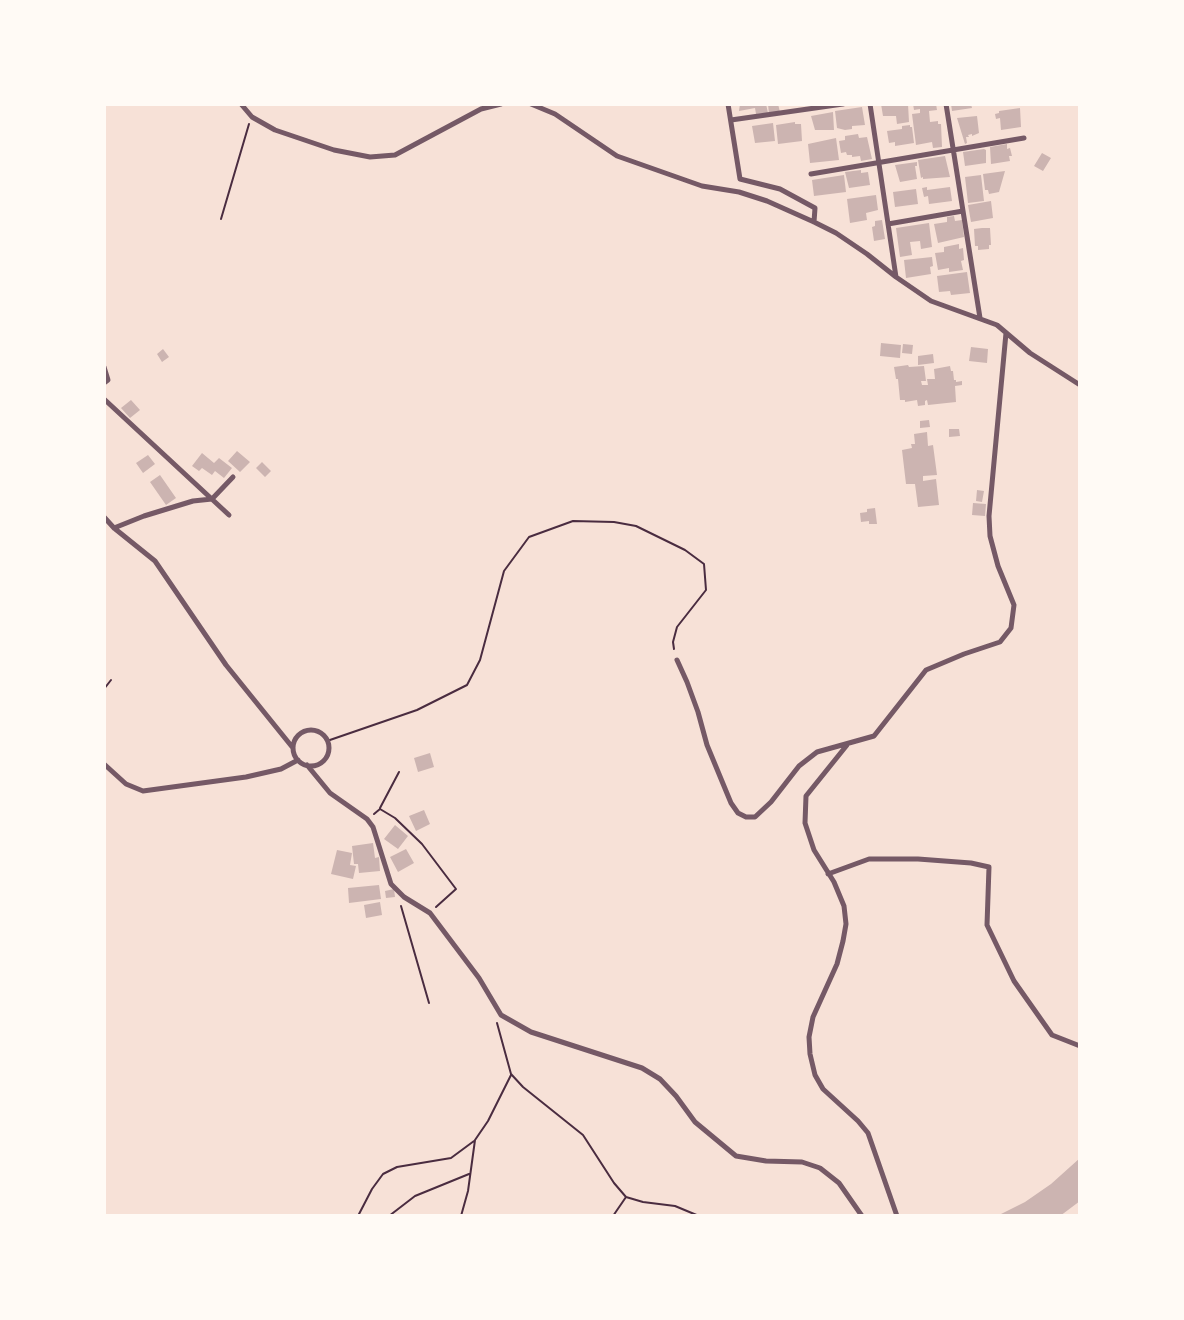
<!DOCTYPE html>
<style>
body{margin:0}
#map{position:relative;width:1184px;height:1320px;overflow:hidden;background:#f7e1d7;font-family:"DejaVu Sans",sans-serif}
canvas{display:block}
.frame{position:absolute;inset:0;border:106px solid #fffaf5;pointer-events:none}
</style>
<div id="map">
<canvas width="1184" height="1320"></canvas>
<div class="frame"></div>
</div>
<script>
const ctx = document.querySelector('canvas').getContext('2d');
ctx.lineJoin = 'round';
function fill(path, color) { ctx.fillStyle = color; ctx.fill(path, 'evenodd'); }
const shape = rows => new Path2D(rows.map(r => 'M' + r).join(''));
function strokePath(path, color, width, dash) { ctx.strokeStyle = color; ctx.lineWidth = width; ctx.lineCap = dash ? 'butt' : 'round'; ctx.setLineDash(dash || []); ctx.stroke(path); }
const building = shape([
 [740,104,766,104,768,113,756,114,755,108,739,111],
 [768,104,778,104,780,112,769,114],
 [881,104,908,104,909,122,897,124,896,116,883,116],
 [913,104,936,104,937,110,929,111,930,122,938,121,938,124,941,124,942,147,933,148,932,142,916,145,912,114,920,113,920,109,914,110],
 [951,104,971,104,972,108,952,111],
 [862,107,865,125,852,126,852,129,845,130,837,128,835,111],
 [1020,108,1021,127,1001,130,1000,118,996,119,995,114,999,113,999,111],
 [833,112,834,130,815,130,811,116],
 [977,116,979,133,972,136,972,134,968,135,969,137,966,137,967,143,965,144,957,118],
 [795,122,795,124,801,124,802,141,778,144,776,125],
 [773,123,775,141,755,143,752,126],
 [910,125,910,127,912,127,914,143,895,146,895,142,889,143,887,131,902,129,902,126],
 [858,134,859,138,867,137,872,159,861,161,860,156,852,157,852,155,847,155,846,152,841,153,839,141,845,140,845,136],
 [836,138,839,160,810,163,808,144],
 [1007,144,1007,149,1010,148,1012,156,1009,156,1010,161,991,164,990,147],
 [984,149,986,150,986,163,965,166,963,152],
 [1042,153,1051,158,1043,171,1034,166],
 [945,156,950,177,923,179,923,177,921,178,918,160],
 [917,162,917,166,915,166,917,179,900,182,895,165],
 [861,170,861,173,868,172,870,185,849,188,845,172],
 [1005,171,999,192,989,194,988,190,985,190,983,174],
 [844,175,846,192,814,196,812,180],
 [981,175,984,201,968,203,965,177],
 [927,187,927,190,950,187,952,201,929,204,928,196,924,197,922,188],
 [916,189,918,204,895,207,893,192],
 [876,195,878,210,866,213,867,220,850,223,847,199],
 [991,201,993,218,971,222,968,205],
 [954,216,955,221,962,220,964,237,938,243,934,224,947,222,947,217],
 [882,220,885,239,874,241,872,227,875,226,875,221],
 [929,223,932,247,921,249,920,241,910,242,912,255,900,257,896,228],
 [982,228,990,228,991,245,989,245,989,249,978,250,978,246,975,246,974,229],
 [959,244,959,249,963,248,964,260,961,261,963,270,949,272,949,268,938,270,935,253,944,252,944,247],
 [932,257,933,266,930,267,931,274,906,278,904,260],
 [967,272,970,293,951,295,950,291,939,292,937,276],
 [881,343,901,345,900,358,880,356],
 [903,344,913,345,912,354,902,353],
 [971,347,988,349,987,363,969,361],
 [163,349,169,357,162,362,157,354],
 [933,354,934,363,918,365,918,356],
 [908,365,909,367,924,366,926,381,921,381,922,385,928,385,927,379,935,379,934,369,950,366,951,371,953,371,954,380,956,380,956,382,962,381,962,385,955,386,956,402,928,405,927,400,925,401,925,405,918,406,917,400,905,402,905,400,900,400,898,379,896,379,894,367],
 [131,400,140,410,130,418,121,408],
 [929,420,930,427,920,428,920,421],
 [949,429,959,429,960,436,949,437],
 [927,432,928,446,933,445,937,475,923,476,923,481,936,479,939,505,918,507,915,484,906,484,902,450,912,448,911,444,915,444,914,434],
 [237,451,250,462,240,472,228,461],
 [202,453,214,463,219,458,232,468,224,478,215,471,212,475,202,468,199,471,192,466],
 [148,455,155,464,143,473,136,463],
 [262,462,271,471,265,477,256,468],
 [160,475,176,498,166,505,150,482],
 [977,490,984,491,982,502,976,501],
 [973,503,986,504,985,516,972,515],
 [875,508,877,524,869,524,869,521,861,522,860,513,867,512,867,509],
 [430,753,434,767,418,772,414,758],
 [424,810,430,824,416,831,409,816],
 [395,825,408,836,398,849,384,839],
 [373,843,375,858,379,857,380,871,359,873,358,864,354,864,352,846],
 [406,849,414,863,398,872,390,857],
 [337,850,352,853,350,865,356,866,353,879,331,874],
 [379,885,381,899,349,903,348,888],
 [394,889,395,897,386,898,385,891],
 [380,902,382,915,366,918,364,905],
 [1080,1158,1080,1201,1060,1216,997,1216,1025,1202,1051,1184]
]);
const path = shape([
 [221,219,249,124],
 [104,689,111,680],
 [327,741,417,710,467,685,480,660,504,571,529,537,573,521,614,522,636,526,685,550,704,564,706,590,677,627,673,642,674,649],
 [380,808,399,772],
 [374,814,380,809,395,818,422,844,456,889,436,907],
 [401,906,429,1003],
 [497,1023,511,1074,523,1087,583,1135,614,1183,626,1197,643,1202,675,1206,699,1216],
 [358,1216,372,1189,383,1174,397,1167,451,1158,474,1141],
 [389,1216,415,1196,469,1174],
 [461,1216,468,1191,475,1140,488,1121,511,1075],
 [613,1216,626,1197]
]);
const minor = shape([
 [241,104,252,117,275,130,334,150,370,157,395,155,481,109,501,104],
 [531,104,555,114,617,156,702,186,739,192,767,201,814,222,836,233,867,254,896,277,931,301,997,325,1030,353,1080,385],
 [728,104,740,179,780,189,815,208,814,222],
 [870,104,896,277],
 [946,104,980,318],
 [731,120,843,104],
 [811,174,1024,138],
 [888,224,963,211],
 [104,367,108,380,104,383],
 [104,399,229,515],
 [104,517,114,528,155,561,226,665,293,748],
 [114,528,144,516,193,501,212,499,233,477],
 [677,660,687,682,698,712,707,745,731,803,738,813,746,817,755,817,771,802,799,766,817,752,874,736,926,670,964,654,1000,642,1011,628,1014,605,998,566,990,536,989,516,1006,333],
 '293 748a18 18 0 1 1 36 0a18 18 0 1 1-36 0Z',
 [847,745,806,796,805,823,814,850,834,882,844,906,846,924,843,941,837,964,813,1017,809,1037,810,1054,815,1075,823,1089,858,1121,868,1133,897,1216],
 [104,764,126,784,143,791,246,777,281,769,298,760],
 [307,765,330,793,367,819,373,827,391,884,404,897,430,913,479,978,501,1015,531,1032,642,1068,660,1079,676,1096,695,1122,736,1156,766,1161,802,1162,820,1168,839,1183,862,1216],
 [828,874,869,859,918,859,971,863,989,867,987,925,1014,981,1052,1035,1080,1046]
]);
fill(building, '#ccb4b1');
strokePath(path, '#4a2c40', 2);
strokePath(minor, '#755966', 5);
</script>
